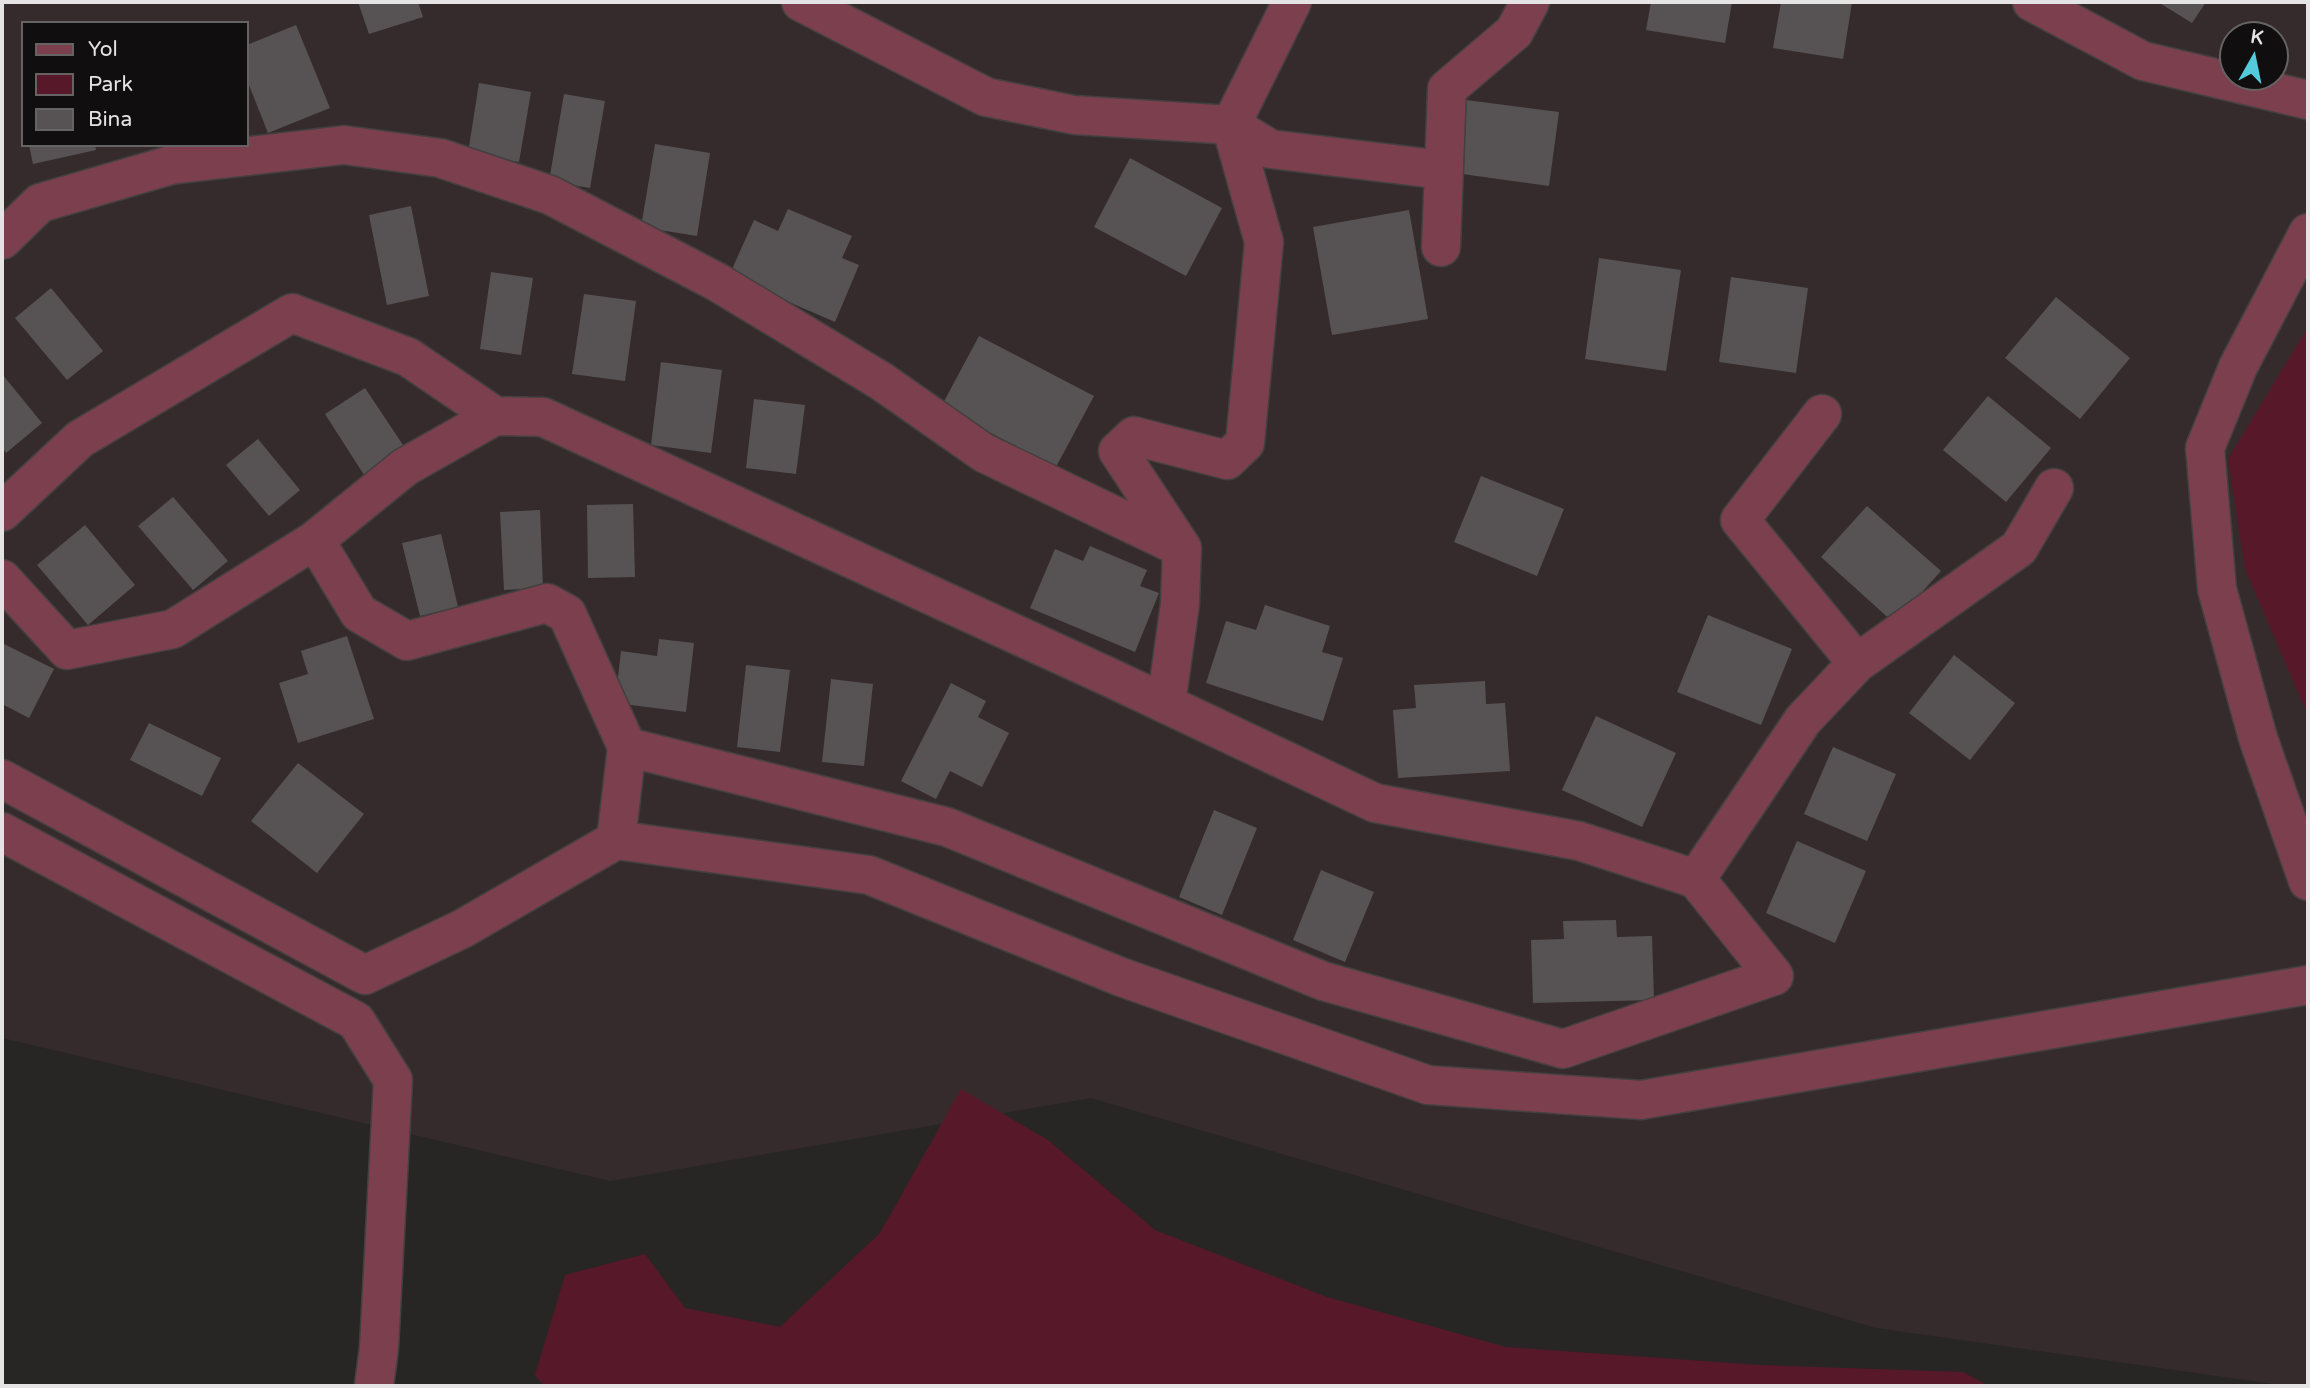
<!DOCTYPE html>
<style>
body{margin:0}
#map{position:relative;width:2310px;height:1388px;overflow:hidden;background:#282525;font-family:"Varela Round",sans-serif}
canvas{display:block}
.frame{position:absolute;inset:0;border:4px solid #e5e3e4;pointer-events:none}
.legend{position:absolute;left:21px;top:21px;width:228px;height:126px;box-sizing:border-box;background:#100e0e;border:2px solid #656364;margin:0;padding:9px 12px;list-style:none;font-size:21px;color:#e5e3e4}
.legend li{display:flex;align-items:center;gap:14px;height:35px}
.legend b{width:35px;border:2px solid #656364}
.north{position:absolute;left:2219px;top:21px;width:70px;height:70px;box-sizing:border-box;background:#100e0e;border:2px solid #656364;border-radius:50%;rotate:9deg;font-size:19px;font-weight:700;line-height:28px;text-align:center;color:#e5e3e4}
.north::after{content:'';display:block;margin:auto;width:24px;height:32px;background:#54cadc;clip-path:polygon(50% 0,100% 100%,50% 72%,0 100%)}
</style>
<div id="map">
<canvas width="2310" height="1388"></canvas>
<div class="frame"></div>
<ul class="legend">
<li><b style="height:9px;background:#7b3f4d"></b>Yol</li>
<li><b style="height:19px;background:#57182a"></b>Park</li>
<li><b style="height:19px;background:#575354"></b>Bina</li>
</ul>
<div class="north">K</div>
</div>
<script>
const ctx = document.querySelector('canvas').getContext('2d');
ctx.lineJoin = 'round';
function fill(path, color) { ctx.fillStyle = color; ctx.fill(path, 'evenodd'); }
const shape = rows => new Path2D(rows.map(r => 'M' + r).join(''));
function strokePath(path, color, width, dash) { ctx.strokeStyle = color; ctx.lineWidth = width; ctx.lineCap = dash ? 'butt' : 'round'; ctx.setLineDash(dash || []); ctx.stroke(path); }
const built = shape([
 [2,2,2308,2,2308,1386,2288,1386,1876,1328,1091,1098,610,1181,2,1038],
 [23,23,247,23,247,145,23,145],
 [2233,35,2275,35,2275,77,2233,77]
]);
const green = shape([
 [2308,327,2308,716,2245,569,2228,459],
 [961,1089,1048,1140,1155,1230,1327,1297,1506,1347,1759,1365,1963,1372,1989,1386,544,1386,535,1375,565,1275,645,1254,685,1308,780,1327,880,1233]
]);
const building = shape([
 [358,2,418,2,423,17,369,34],
 [1651,2,1732,2,1725,43,1646,30],
 [1781,2,1852,2,1843,59,1773,48],
 [2158,2,2206,2,2192,23],
 [296,25,330,108,268,133,247,80,247,45],
 [479,83,531,92,519,162,468,153],
 [564,94,605,101,590,188,549,181],
 [1466,100,1559,112,1549,186,1455,173],
 [655,144,710,153,697,236,641,227],
 [29,145,95,145,96,150,33,164],
 [1130,158,1222,208,1186,276,1094,227],
 [411,206,429,296,387,305,369,215],
 [788,209,852,236,842,258,859,265,835,322,729,276,754,220,778,231],
 [1409,210,1428,319,1332,335,1313,227],
 [1599,258,1681,270,1666,371,1585,359],
 [491,272,533,278,521,355,480,349],
 [1731,277,1808,288,1796,373,1719,362],
 [51,288,103,351,67,380,15,318],
 [584,294,636,301,625,381,572,374],
 [2056,297,2130,358,2080,419,2005,358],
 [979,336,1094,396,1056,467,941,407],
 [661,362,722,370,711,453,651,445],
 [2,374,42,423,6,453,2,447],
 [365,388,407,451,366,478,325,414],
 [1988,396,2051,448,2006,502,1943,450],
 [754,399,805,405,796,474,746,468],
 [258,439,300,490,269,516,226,465],
 [1481,476,1564,509,1537,576,1454,542],
 [173,497,228,561,193,590,138,526],
 [633,504,635,577,588,578,587,505],
 [1867,506,1941,571,1894,623,1821,557],
 [540,510,543,588,504,590,500,512],
 [85,525,135,585,88,625,37,565],
 [441,534,458,607,420,616,402,543],
 [1090,546,1147,570,1140,586,1159,593,1135,652,1030,608,1055,549,1083,561],
 [1265,605,1330,626,1322,652,1343,658,1323,721,1206,683,1226,621,1256,630],
 [1708,615,1792,649,1761,725,1677,692],
 [347,636,374,719,298,743,279,683,308,674,301,651],
 [659,639,694,643,686,712,615,703,621,651,657,656],
 [2,643,54,669,29,718,2,704],
 [1954,655,2015,703,1970,760,1909,713],
 [746,665,790,670,780,752,737,747],
 [831,679,873,684,864,766,822,762],
 [1485,681,1486,704,1505,703,1510,771,1398,778,1393,710,1416,708,1414,685],
 [951,683,986,701,978,717,1009,733,982,787,950,771,936,799,901,781],
 [1596,716,1676,753,1642,827,1562,790],
 [149,723,221,758,202,796,130,760],
 [1833,747,1896,774,1867,841,1804,814],
 [298,763,364,814,317,873,251,821],
 [1214,810,1257,828,1222,915,1179,897],
 [1797,841,1866,871,1835,943,1766,913],
 [1321,870,1374,892,1345,962,1293,940],
 [1616,920,1617,937,1652,936,1654,1000,1533,1003,1531,940,1564,939,1563,921]
]);
const minor = shape([
 [801,2,986,97,1074,115,1231,125,1292,2],
 [2032,2,2143,61,2308,100],
 [2308,233,2238,367,2205,448,2217,589,2258,738,2308,881],
 [2,240,40,203,171,165,344,145,440,158,550,195,717,282,881,381,984,453,1182,548],
 [1441,247,1447,89,1514,32,1530,2],
 [1822,414,1740,520,1857,663],
 [2,512,80,439,292,313,408,357,495,416],
 [315,540,359,613,407,641,547,603,567,614,627,747],
 [2,579,67,650,173,629,315,540,405,467,495,416,543,417,1111,678,1375,803,1579,841,1696,879],
 [1166,704,1180,604,1182,548,1118,451,1134,436,1227,460,1245,443,1264,242,1231,125,1270,149,1443,170],
 [2,779,365,975,462,929,616,840,869,875,1121,977,1428,1085,1641,1100,2308,985],
 [2,832,356,1021,393,1080,379,1348,374,1386],
 [616,840,627,747,947,827,1323,981,1563,1049,1774,976,1696,879,1803,720,1857,663,2019,548,2054,488]
]);
fill(built, '#352b2d');
fill(green, '#57182a');
fill(building, '#575354');
strokePath(minor, '#424040', 41);
strokePath(minor, '#7b3f4d', 38);
</script>
